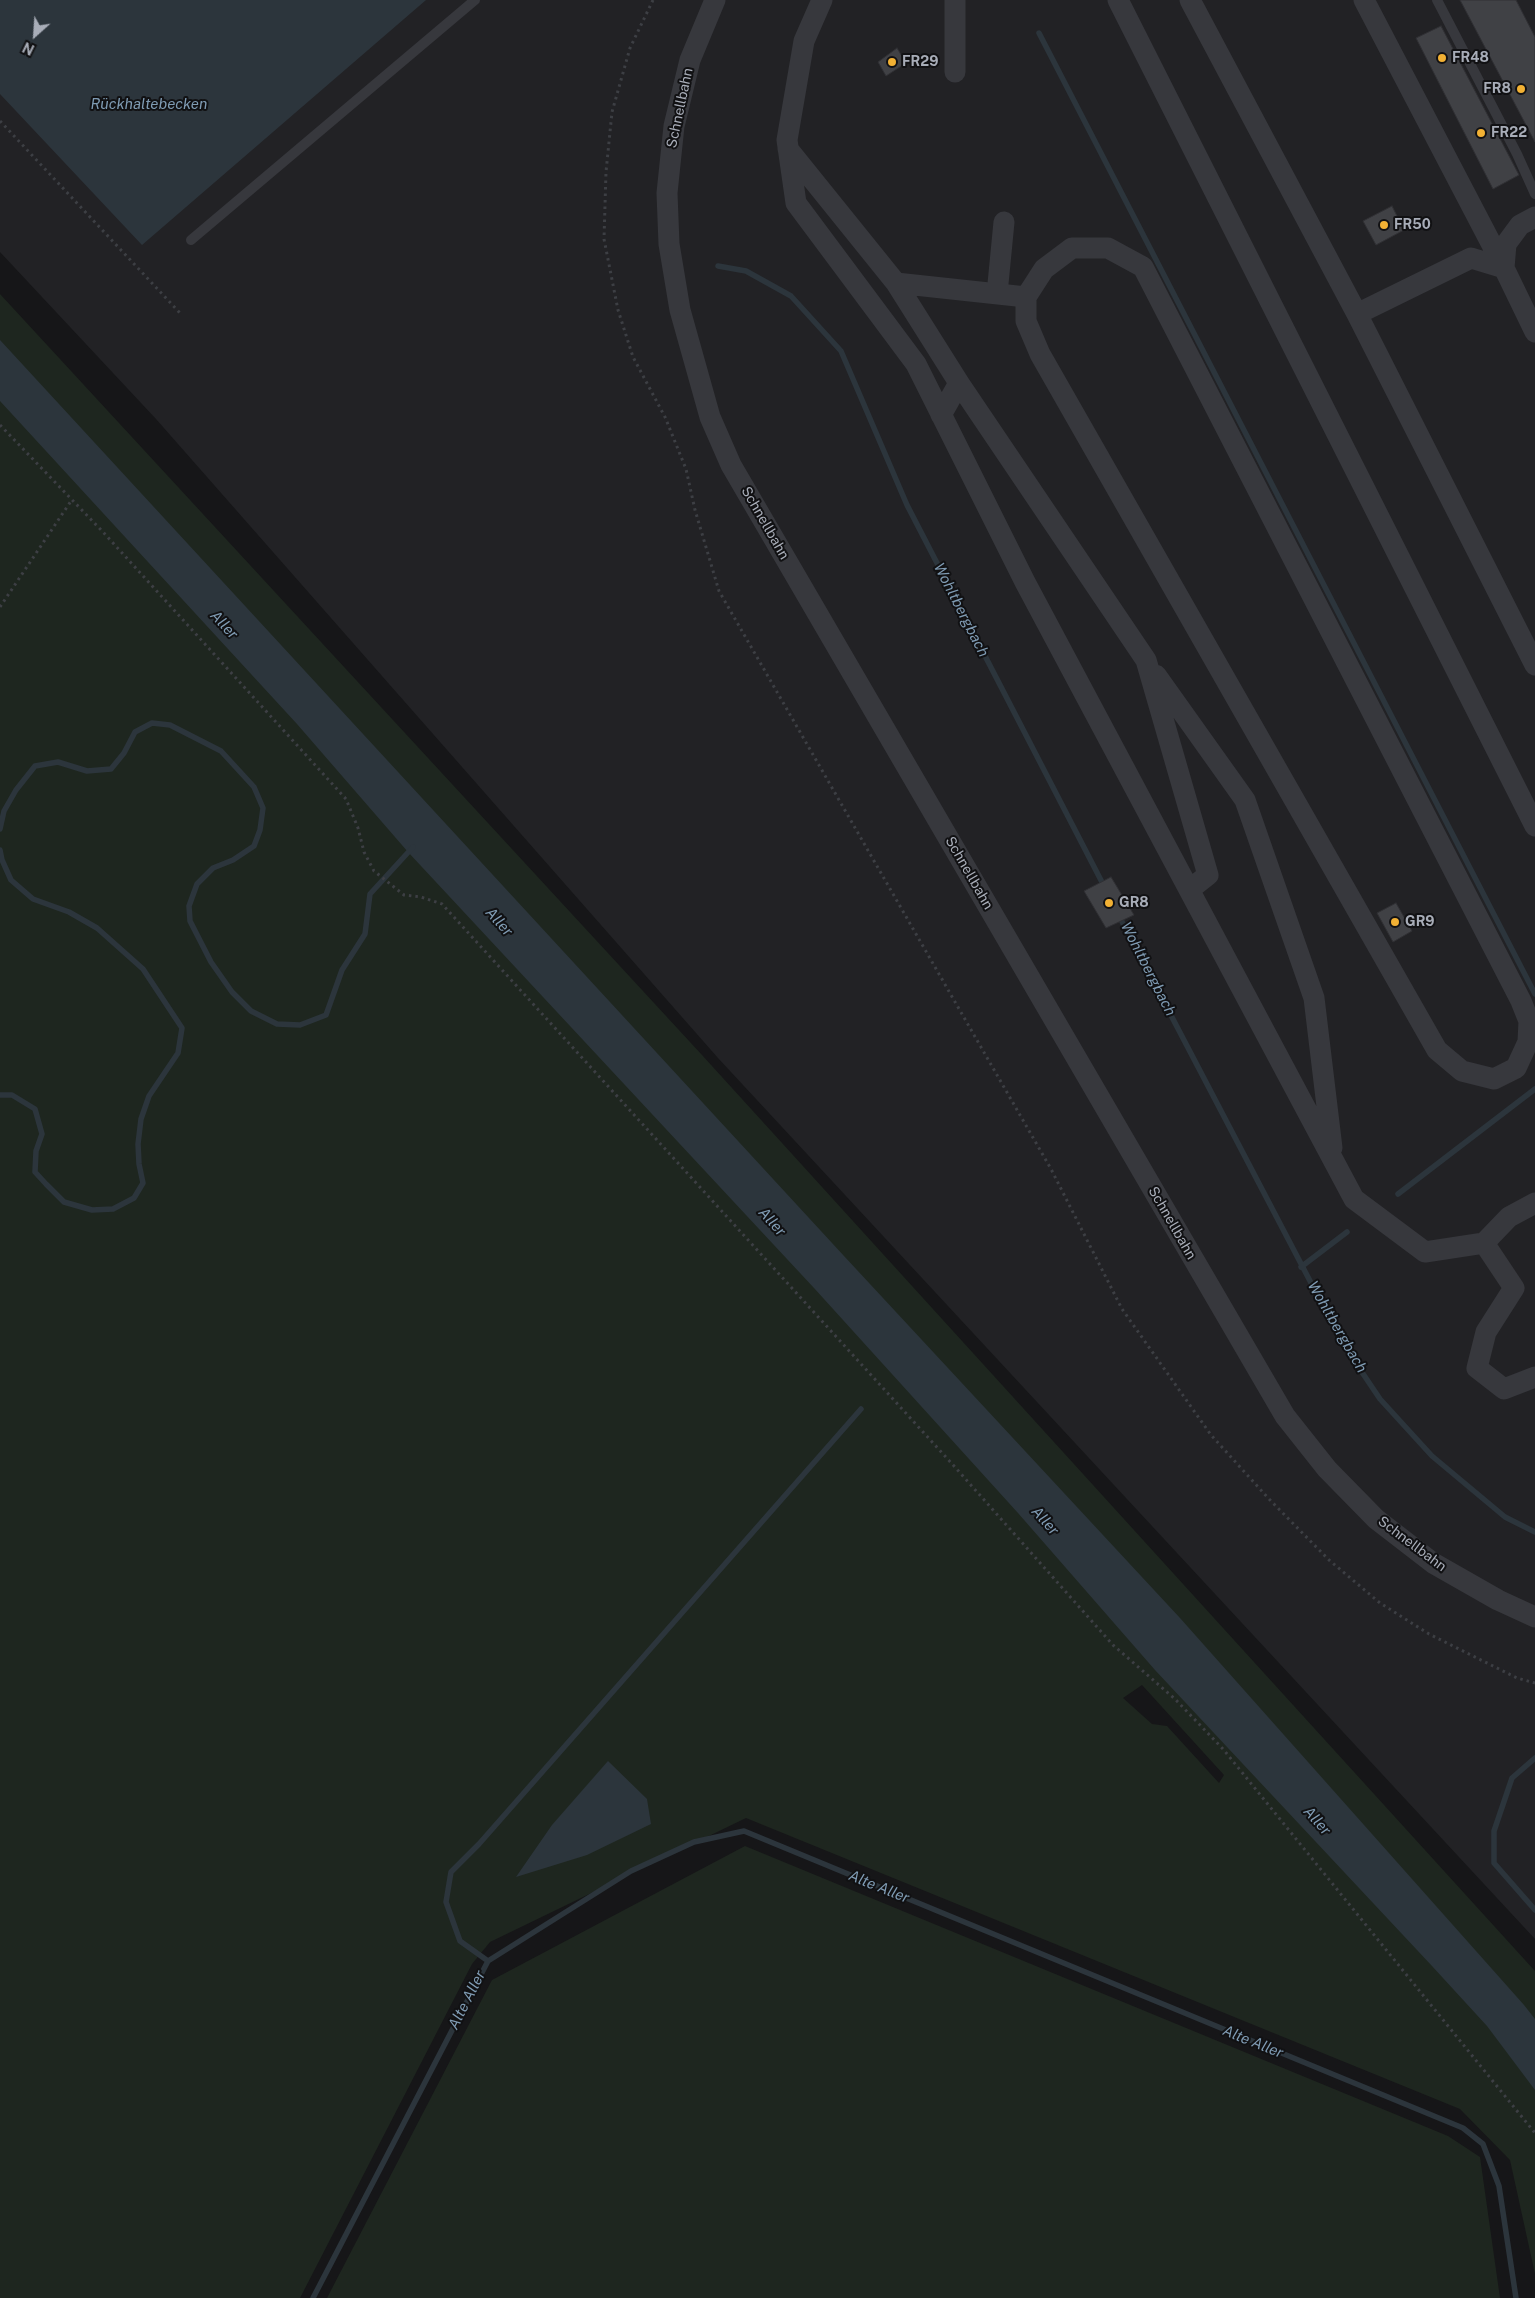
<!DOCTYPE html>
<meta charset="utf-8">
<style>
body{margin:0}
#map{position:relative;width:1535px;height:2298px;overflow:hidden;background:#161618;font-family:"Public Sans",sans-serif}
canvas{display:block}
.north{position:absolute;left:10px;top:10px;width:50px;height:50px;-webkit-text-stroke:4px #111113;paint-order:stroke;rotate:206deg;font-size:14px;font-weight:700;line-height:20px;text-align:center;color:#a8adb8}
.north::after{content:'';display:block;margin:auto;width:18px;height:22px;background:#a8adb8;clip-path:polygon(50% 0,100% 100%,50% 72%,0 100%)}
</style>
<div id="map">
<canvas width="1535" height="2298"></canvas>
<div class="north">N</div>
</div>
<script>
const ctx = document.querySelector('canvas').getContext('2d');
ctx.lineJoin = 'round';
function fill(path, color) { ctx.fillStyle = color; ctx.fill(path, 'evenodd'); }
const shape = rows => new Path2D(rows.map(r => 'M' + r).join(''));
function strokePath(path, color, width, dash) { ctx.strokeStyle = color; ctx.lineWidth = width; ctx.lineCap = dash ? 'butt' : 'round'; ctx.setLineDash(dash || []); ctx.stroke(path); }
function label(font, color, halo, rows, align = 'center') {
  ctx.font = font + ' "Public Sans",sans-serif'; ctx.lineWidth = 4; ctx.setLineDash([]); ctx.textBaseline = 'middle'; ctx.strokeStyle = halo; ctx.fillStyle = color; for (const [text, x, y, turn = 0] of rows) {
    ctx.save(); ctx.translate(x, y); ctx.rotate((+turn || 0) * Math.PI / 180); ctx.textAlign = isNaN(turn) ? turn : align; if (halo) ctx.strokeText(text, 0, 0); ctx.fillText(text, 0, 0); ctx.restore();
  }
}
const built = shape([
 [0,0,1535,0,1535,1939,718,1058,156,419,0,252]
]);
const green = shape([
 [0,294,702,1055,1535,1971,1535,2274,1510,2160,1460,2109,746,1818,490,1942,472,1964,300,2298,0,2298],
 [1142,1685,1224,1775,1219,1783,1167,1726,1152,1724,1123,1698],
 [745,1846,1448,2136,1480,2157,1500,2298,327,2298,492,1980]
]);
const water = shape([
 [0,0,426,0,142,245,0,94],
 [0,340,844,1256,1180,1618,1524,2005,1535,2019,1535,2090,1487,2026,1432,1966,1155,1670,1018,1513,814,1288,408,852,297,724,0,401],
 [608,1761,647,1799,651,1824,587,1855,516,1877,552,1825]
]);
const stream = shape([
 [1039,33,1535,994],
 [718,266,746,271,791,296,841,351,907,505,1105,888],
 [0,829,4,811,16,790,35,766,58,762,87,771,111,769,124,753,135,732,152,723,170,725,221,751,254,787,263,808,260,830,254,846,233,860,213,868,197,884,189,906,190,921,211,962,232,992,251,1011,277,1024,300,1025,326,1015,342,970,365,934,370,894,413,847],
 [0,850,2,860,11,880,33,899,69,912,97,928,143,969,182,1028,178,1053,149,1096,141,1119,138,1144,139,1164,143,1183,134,1198,113,1209,92,1210,64,1202,46,1184,35,1172,36,1151,42,1134,35,1109,12,1095,0,1095],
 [1118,914,1343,1344,1380,1399,1432,1456,1505,1517,1535,1532],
 [1398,1194,1535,1089],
 [1301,1267,1347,1232],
 [1535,1758,1512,1778,1494,1831,1494,1863,1535,1910],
 [488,1961,460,1941,446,1902,451,1872,479,1844,861,1409],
 [313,2298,488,1961,631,1871,694,1842,744,1831,1463,2128,1483,2144,1499,2186,1516,2298]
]);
const building = shape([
 [1460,0,1516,0,1535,37,1535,142,1460,0],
 [1441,26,1519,175,1493,189,1416,38,1441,26],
 [897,48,906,63,886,76,878,62,897,48],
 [1392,206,1404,230,1376,245,1363,221,1392,206],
 [1111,877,1134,915,1106,928,1084,891,1111,877],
 [1396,903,1412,931,1393,942,1377,913,1396,903]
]);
const path = shape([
 [653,0,630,48,612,112,606,172,604,239,618,310,633,357,665,417,686,469,695,510,719,591,1051,1169,1122,1309,1211,1435,1269,1499,1329,1560,1380,1603,1429,1634,1517,1678,1535,1683],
 [0,121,180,313],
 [0,425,103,532,346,799,358,828,364,852,374,871,404,895,421,897,442,904,954,1466,1113,1645,1175,1699,1223,1749,1535,2133],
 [0,607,71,501]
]);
const service = shape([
 [1437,0,1517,154,1535,194],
 [191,240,475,0]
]);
const minor = shape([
 [715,0,690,60,674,126,667,193,669,244,680,310,710,417,731,465,1285,1416,1327,1469,1376,1519,1433,1563,1498,1600,1535,1617],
 [822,0,804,41,787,140,796,203,916,364,1025,582,1354,1199,1425,1252,1484,1243,1514,1288,1486,1332,1477,1368,1504,1389,1535,1377],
 [955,0,955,72],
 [1118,0,1535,826],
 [1190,0,1357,314,1535,665],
 [1364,0,1504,268,1535,332],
 [788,149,896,283,1026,297],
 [1072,248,1108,248,1143,267,1521,1001,1529,1021,1528,1042,1516,1068,1494,1079,1462,1071,1437,1050,1040,354,1026,321,1026,297,1044,269,1072,248],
 [1504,268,1506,244,1520,225,1535,217],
 [896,283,959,383,941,415],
 [997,294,1004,222],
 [1357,314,1471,258,1504,268],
 [959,383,1146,660,1208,875,1189,890],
 [1156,675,1245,800,1314,998,1332,1148],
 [1484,1243,1509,1217,1535,1203]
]);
const markers = [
 [1442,58,5,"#f2b134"],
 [892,62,5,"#f2b134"],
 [1521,89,5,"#f2b134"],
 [1481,133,5,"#f2b134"],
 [1384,225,5,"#f2b134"],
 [1109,903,5,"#f2b134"],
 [1395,922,5,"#f2b134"]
];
const poiNames = [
 ["FR48",1452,58],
 ["FR29",902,62],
 ["FR8",1511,89,"right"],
 ["FR22",1491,133],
 ["FR50",1394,225],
 ["GR8",1119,903],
 ["GR9",1405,922]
];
const streetNames = [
 ["Schnellbahn",680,108,-78],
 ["Schnellbahn",765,523,60],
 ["Schnellbahn",969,873,60],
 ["Schnellbahn",1172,1223,60],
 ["Schnellbahn",1412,1544,37]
];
const waterNames = [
 ["Rückhaltebecken",149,104],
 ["Wohltbergbach",961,610,63],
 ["Aller",224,625,47],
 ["Aller",499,922,48],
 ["Wohltbergbach",1148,969,63],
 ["Aller",772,1222,48],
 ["Wohltbergbach",1337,1327,60],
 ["Aller",1045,1521,48],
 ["Aller",1317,1821,48],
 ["Alte Aller",879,1887,22],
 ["Alte Aller",467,2000,-63],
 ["Alte Aller",1253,2042,22]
];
fill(built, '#222225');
fill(green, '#1e261f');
fill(water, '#2c353c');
strokePath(stream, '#2c353c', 5.5);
fill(building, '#404145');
strokePath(building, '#303034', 1);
strokePath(path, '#3d3f44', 3, [2.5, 4]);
strokePath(service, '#37383d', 10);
strokePath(minor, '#37383d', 21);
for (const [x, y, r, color] of markers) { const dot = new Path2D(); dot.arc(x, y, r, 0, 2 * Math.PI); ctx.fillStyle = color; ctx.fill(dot); strokePath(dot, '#111113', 2); }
label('bold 14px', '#a8adb8', '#111113', poiNames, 'left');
label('14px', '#a8adb8', '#111113', streetNames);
label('italic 15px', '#7f9bb3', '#111113', waterNames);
</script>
